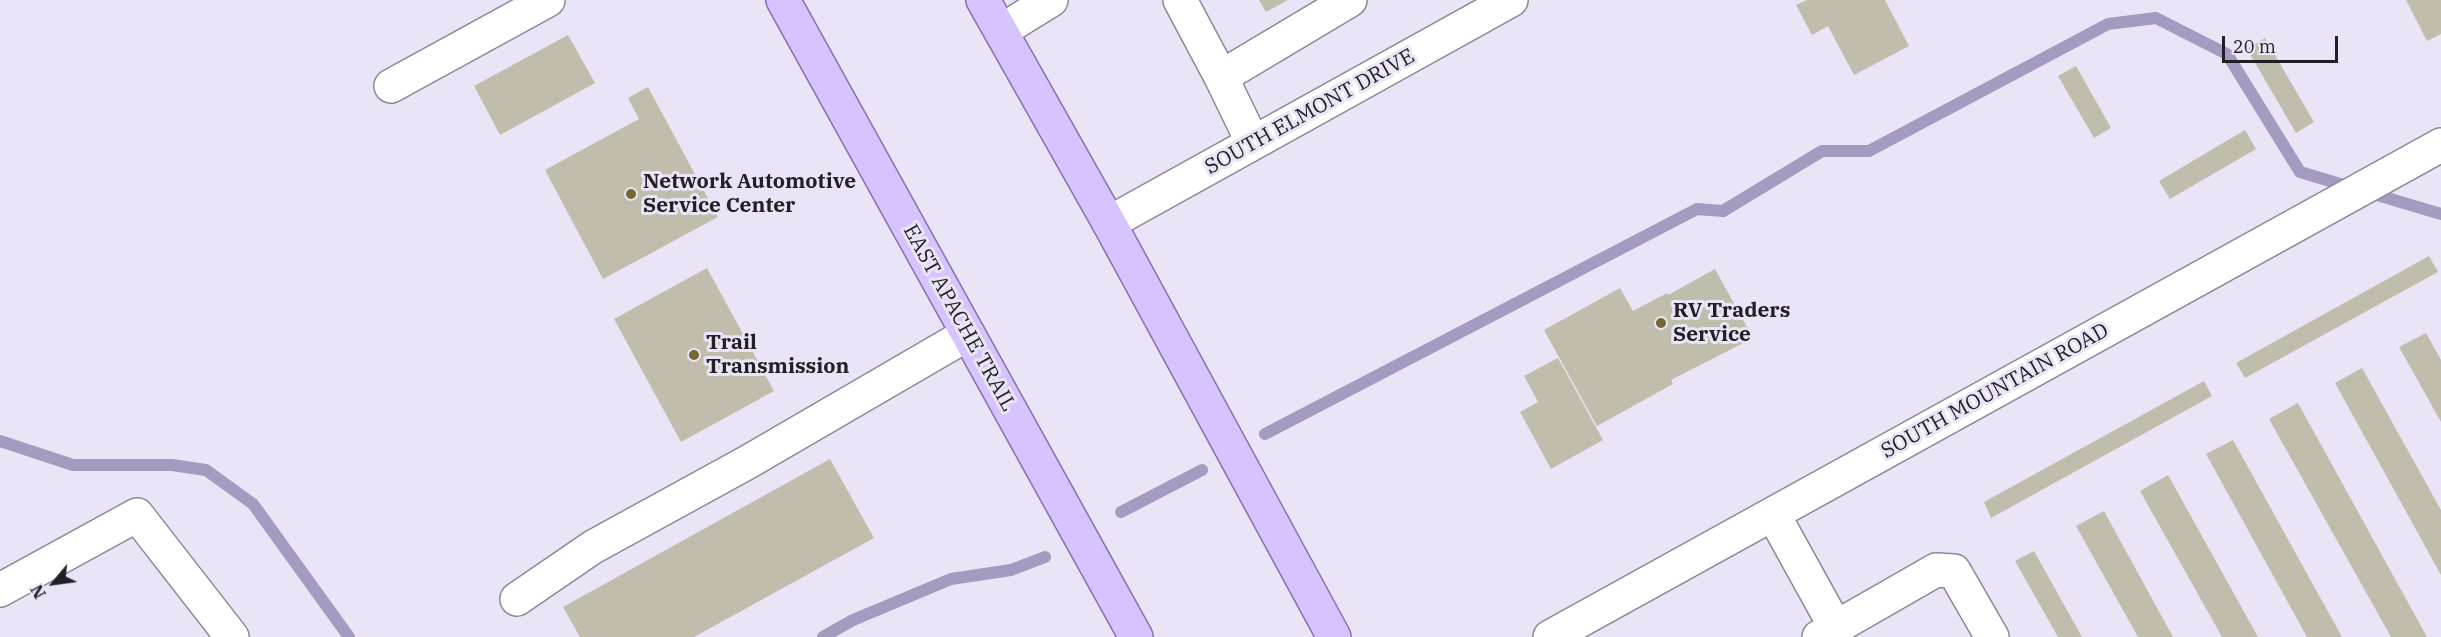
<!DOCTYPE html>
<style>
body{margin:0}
#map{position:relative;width:2441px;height:637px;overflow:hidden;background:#eae5f6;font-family:"IBM Plex Serif",serif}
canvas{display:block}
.north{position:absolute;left:24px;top:553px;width:60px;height:60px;-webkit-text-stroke:4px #eae5f6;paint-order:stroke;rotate:241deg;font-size:16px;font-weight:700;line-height:24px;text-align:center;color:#222026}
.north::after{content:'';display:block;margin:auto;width:21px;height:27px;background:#222026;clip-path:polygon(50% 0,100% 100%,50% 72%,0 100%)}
.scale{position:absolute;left:2222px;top:36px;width:116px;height:27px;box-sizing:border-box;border:3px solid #222026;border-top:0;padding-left:8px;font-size:18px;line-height:21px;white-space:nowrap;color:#222026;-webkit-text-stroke:4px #eae5f6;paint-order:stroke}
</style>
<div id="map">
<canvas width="2441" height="637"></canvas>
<div class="north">N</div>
<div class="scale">20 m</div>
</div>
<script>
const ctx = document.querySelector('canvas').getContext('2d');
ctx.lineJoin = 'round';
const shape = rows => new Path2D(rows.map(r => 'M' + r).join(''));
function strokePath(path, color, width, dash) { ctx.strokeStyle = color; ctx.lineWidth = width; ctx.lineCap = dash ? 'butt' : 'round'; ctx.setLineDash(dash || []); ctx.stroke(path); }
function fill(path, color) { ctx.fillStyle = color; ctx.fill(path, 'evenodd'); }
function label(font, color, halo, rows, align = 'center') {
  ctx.font = font + ' "IBM Plex Serif",serif'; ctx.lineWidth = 6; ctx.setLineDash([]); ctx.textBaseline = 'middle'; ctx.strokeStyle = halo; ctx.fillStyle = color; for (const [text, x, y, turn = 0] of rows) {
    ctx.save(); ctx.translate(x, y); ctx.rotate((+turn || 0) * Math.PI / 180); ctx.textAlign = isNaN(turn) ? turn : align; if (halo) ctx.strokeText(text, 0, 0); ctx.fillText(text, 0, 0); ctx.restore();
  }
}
const stream = shape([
 [1265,434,1697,209,1723,211,1822,151,1869,151,2108,24,2156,18,2227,54,2300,172,2441,214],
 [0,441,73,465,172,465,206,470,253,504,349,637],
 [1121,512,1202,470],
 [823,637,853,620,951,579,1011,570,1045,557]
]);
const building = shape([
 [1259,0,1288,0,1266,12],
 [1807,0,1885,0,1909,46,1854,75,1828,26,1812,35,1796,5],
 [2406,0,2441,0,2441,34,2427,41],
 [568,35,595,83,500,135,474,86],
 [2265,38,2314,122,2296,133,2247,49],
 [2076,66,2111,128,2094,138,2058,76],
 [648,87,718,217,603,279,545,170,639,119,628,98],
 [2245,130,2256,149,2170,199,2159,181],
 [2429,256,2438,272,2245,378,2236,363],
 [707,268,774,391,681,442,614,319],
 [1715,269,1753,338,1671,380,1673,384,1597,426,1544,330,1620,288,1633,311,1667,293,1668,295],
 [2426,333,2441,360,2441,422,2399,347],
 [1558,358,1603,440,1551,469,1520,412,1538,402,1524,376],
 [2362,368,2441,510,2441,575,2335,383],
 [2204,381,2212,396,1991,518,1984,502],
 [2298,403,2427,637,2391,637,2269,419],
 [2233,440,2342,637,2307,637,2206,454],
 [830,459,874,538,694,637,580,637,563,607],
 [2168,475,2258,637,2222,637,2140,491],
 [2104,511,2173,637,2138,637,2076,526],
 [2034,551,2082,637,2058,637,2015,561]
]);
const minor = shape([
 [1180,0,1221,77,1350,0],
 [1001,31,1051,0],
 [1221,77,1253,143],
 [391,86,548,0],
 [1109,223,1511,0],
 [1773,514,1836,628],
 [0,590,137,515,232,637],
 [517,599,593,547,748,462,968,334],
 [1550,637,2441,145],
 [1819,637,1936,570,1954,571,1992,637]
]);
const major = shape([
 [783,0,1136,637],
 [983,0,1109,223,1334,637]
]);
const markers = [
 [631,194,6,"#736734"],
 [1661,323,6,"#736734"],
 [694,355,6,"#736734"]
];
const streetNames = [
 ["SOUTH ELMONT DRIVE",1310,112,-29],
 ["EAST APACHE TRAIL",959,318,61],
 ["SOUTH MOUNTAIN ROAD",1995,391,-29]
];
const poiNames = [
 ["Network Automotive",643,182],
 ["Service Center",643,206],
 ["RV Traders",1673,311],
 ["Service",1673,335],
 ["Trail",706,343],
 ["Transmission",706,367]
];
strokePath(stream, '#a59abf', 12);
fill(building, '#c0bdac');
strokePath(minor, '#8c8797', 36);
strokePath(major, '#8670b0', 36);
strokePath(minor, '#fff', 33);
strokePath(major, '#d7c3fd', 33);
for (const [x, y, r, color] of markers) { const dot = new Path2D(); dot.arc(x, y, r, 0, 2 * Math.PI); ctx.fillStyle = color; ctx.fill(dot); strokePath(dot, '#eae5f6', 2); }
label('21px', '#222026', '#eae5f6', streetNames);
label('bold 21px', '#222026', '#eae5f6', poiNames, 'left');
</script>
